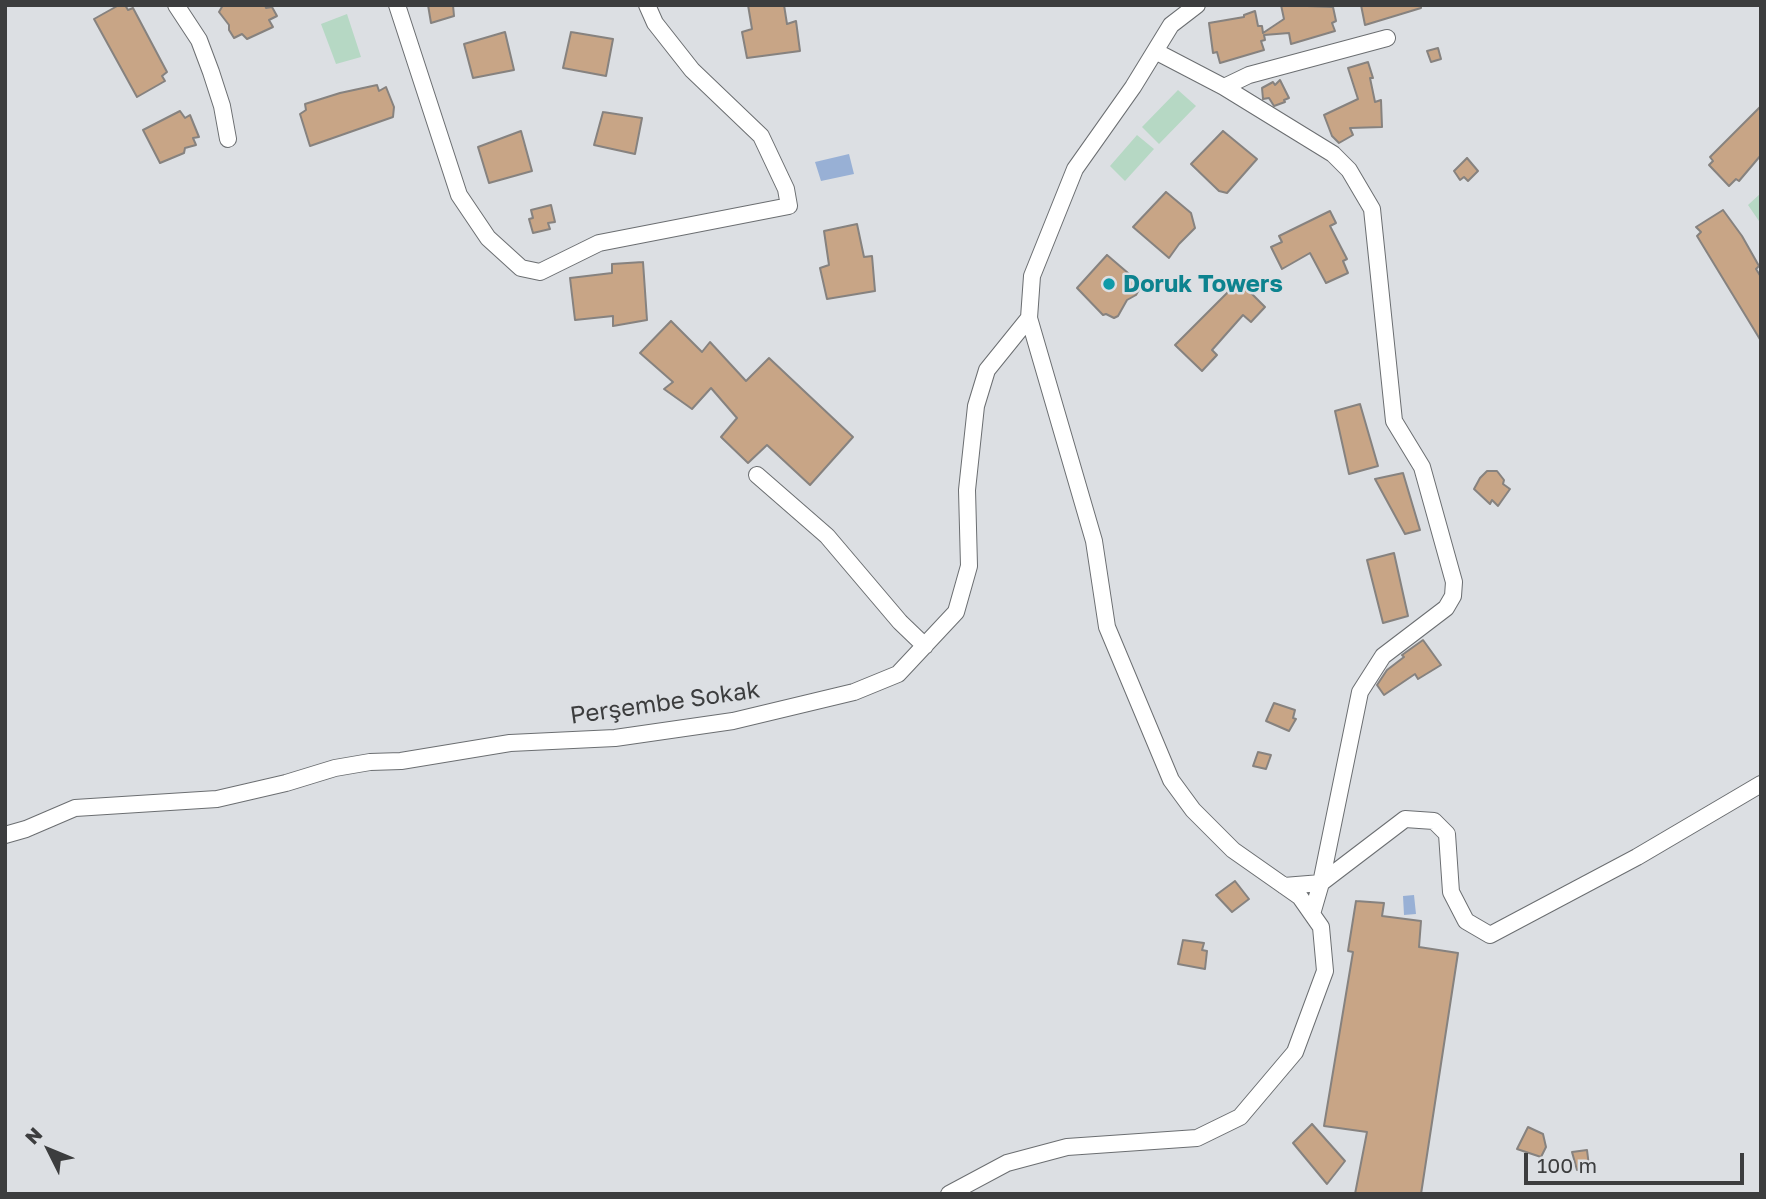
<!DOCTYPE html>
<meta charset="utf-8">
<style>
body{margin:0}
#map{position:relative;width:1766px;height:1199px;overflow:hidden;background:#dcdfe3;font-family:"Golos Text",sans-serif}
canvas{display:block}
.frame{position:absolute;inset:0;border:7px solid #3c3d3e;pointer-events:none}
.north{position:absolute;left:14px;top:1115px;width:70px;height:70px;-webkit-text-stroke:5px #dcdfe3;paint-order:stroke;rotate:313deg;font-size:19px;font-weight:700;line-height:28px;text-align:center;color:#3c3d3e}
.north::after{content:'';display:block;margin:auto;width:24px;height:32px;background:#3c3d3e;clip-path:polygon(50% 0,100% 100%,50% 72%,0 100%)}
.scale{position:absolute;left:1524px;top:1153px;width:220px;height:32px;box-sizing:border-box;border:4px solid #3c3d3e;border-top:0;padding-left:9px;font-size:21px;line-height:24px;white-space:nowrap;color:#3c3d3e;-webkit-text-stroke:5px #dcdfe3;paint-order:stroke}
</style>
<div id="map">
<canvas width="1766" height="1199"></canvas>
<div class="frame"></div>
<div class="north">N</div>
<div class="scale">100 m</div>
</div>
<script>
const ctx = document.querySelector('canvas').getContext('2d');
ctx.lineJoin = 'round';
function fill(path, color) { ctx.fillStyle = color; ctx.fill(path, 'evenodd'); }
const shape = rows => new Path2D(rows.map(r => 'M' + r).join(''));
function strokePath(path, color, width, dash) { ctx.strokeStyle = color; ctx.lineWidth = width; ctx.lineCap = dash ? 'butt' : 'round'; ctx.setLineDash(dash || []); ctx.stroke(path); }
function label(font, color, halo, rows, align = 'center') {
  ctx.font = font + ' "Golos Text",sans-serif'; ctx.lineWidth = 5; ctx.setLineDash([]); ctx.textBaseline = 'middle'; ctx.strokeStyle = halo; ctx.fillStyle = color; for (const [text, x, y, turn = 0] of rows) {
    ctx.save(); ctx.translate(x, y); ctx.rotate((+turn || 0) * Math.PI / 180); ctx.textAlign = isNaN(turn) ? turn : align; if (halo) ctx.strokeText(text, 0, 0); ctx.fillText(text, 0, 0); ctx.restore();
  }
}
const green = shape([
 [347,14,361,57,336,64,321,24],
 [1178,90,1196,106,1159,144,1142,127],
 [1137,135,1154,149,1125,181,1110,166],
 [1761,193,1761,224,1748,205]
]);
const water = shape([
 [849,154,854,174,821,181,815,162],
 [1414,895,1416,914,1404,915,1403,896]
]);
const building = shape([
 [119,5,125,5,128,10,133,8,167,72,162,76,165,81,137,97,94,19,119,5],
 [223,5,265,5,266,8,272,7,277,16,269,20,273,27,247,39,242,34,234,38,229,30,229,25,219,12,223,5],
 [428,5,453,5,454,16,431,23,428,5],
 [748,5,784,5,787,24,796,21,800,51,747,58,742,32,752,29,748,5],
 [1281,5,1333,7,1336,21,1332,23,1335,31,1291,44,1289,33,1264,35,1265,40,1261,41,1264,50,1220,63,1217,52,1213,53,1209,23,1244,17,1244,15,1255,11,1258,26,1262,26,1263,33,1284,19,1281,5],
 [1361,5,1421,5,1421,8,1365,25,1361,5],
 [505,32,514,70,473,78,464,44,505,32],
 [571,32,613,39,606,76,563,68,571,32],
 [1438,48,1441,59,1431,62,1427,51,1438,48],
 [1368,62,1373,78,1370,78,1375,102,1381,100,1382,127,1350,128,1353,135,1339,143,1332,136,1324,115,1358,99,1348,68,1368,62],
 [1280,80,1289,98,1284,100,1285,102,1274,106,1269,98,1263,99,1262,88,1273,82,1275,85,1280,80],
 [377,85,379,91,386,87,394,107,393,117,310,146,300,114,306,110,305,104,340,93,377,85],
 [1761,106,1761,155,1739,181,1736,179,1729,186,1709,165,1713,161,1710,157,1761,106],
 [180,111,185,118,190,115,199,137,193,138,196,145,185,148,184,153,160,163,143,130,180,111],
 [603,112,642,118,635,154,594,145,603,112],
 [521,131,532,171,489,183,478,147,521,131],
 [1223,131,1257,159,1227,193,1219,191,1191,164,1223,131],
 [1467,158,1478,171,1468,181,1464,177,1460,180,1454,171,1467,158],
 [1166,192,1191,213,1195,228,1179,244,1169,258,1133,227,1166,192],
 [551,205,555,222,548,223,550,229,533,233,529,219,533,218,531,210,551,205],
 [1723,210,1742,236,1759,266,1756,269,1761,277,1761,341,1697,236,1701,232,1696,227,1723,210],
 [1330,211,1336,223,1330,226,1347,259,1343,261,1348,273,1326,283,1310,253,1282,269,1271,247,1282,242,1279,236,1330,211],
 [857,224,864,257,872,256,875,291,827,299,820,268,829,265,824,231,857,224],
 [1107,255,1135,279,1140,288,1136,295,1127,300,1118,316,1114,318,1106,314,1103,315,1077,288,1107,255],
 [643,262,647,320,613,326,613,316,575,320,570,278,612,273,612,264,643,262],
 [1239,281,1265,307,1251,322,1243,315,1212,350,1217,355,1202,371,1175,345,1239,281],
 [671,321,702,352,710,342,746,381,769,358,853,437,810,485,767,445,748,463,721,437,737,418,711,388,692,409,664,389,673,382,640,353,671,321],
 [1360,404,1378,466,1349,474,1335,411,1360,404],
 [1487,471,1497,471,1504,480,1503,484,1510,489,1498,506,1492,500,1490,504,1474,489,1480,478,1487,471],
 [1403,473,1420,530,1405,534,1375,479,1403,473],
 [1394,553,1408,616,1383,623,1367,560,1394,553],
 [1423,640,1441,665,1418,679,1415,674,1384,695,1377,685,1387,670,1404,657,1402,655,1423,640],
 [1274,703,1295,710,1293,718,1296,719,1289,731,1266,721,1274,703],
 [1258,752,1271,755,1266,769,1253,766,1258,752],
 [1235,881,1249,899,1232,912,1216,895,1235,881],
 [1356,901,1384,903,1382,916,1421,921,1419,947,1458,953,1421,1194,1355,1194,1367,1132,1324,1126,1353,952,1348,951,1356,901],
 [1183,940,1204,943,1202,950,1207,951,1205,969,1178,964,1183,940],
 [1312,1124,1345,1161,1327,1184,1293,1143,1312,1124],
 [1528,1127,1543,1134,1546,1147,1541,1157,1517,1149,1528,1127],
 [1587,1150,1589,1166,1577,1170,1572,1152,1587,1150]
]);
const minor = shape([
 [176,5,199,40,211,72,222,106,228,139],
 [397,5,459,195,488,238,521,268,540,272,599,243,789,206,786,189,761,136,692,70,655,23,647,5],
 [1155,51,1224,87,1333,154,1349,170,1372,209,1394,421,1422,467,1454,582,1453,596,1446,608,1383,656,1360,692,1321,883,1312,914],
 [1224,87,1249,75,1387,38],
 [757,475,827,536,900,622,925,646],
 [5,835,26,829,75,808,217,799,286,783,335,768,370,762,401,761,510,743,615,738,733,721,854,692,898,674,956,612,969,566,967,490,976,406,987,370,1029,318],
 [1284,886,1321,883,1405,819,1434,821,1447,834,1451,892,1466,921,1490,935,1637,857,1761,784],
 [949,1194,1007,1163,1067,1147,1197,1138,1240,1117,1295,1052,1325,971,1321,927,1300,897,1233,850,1193,810,1171,780,1107,627,1094,541,1029,318,1032,276,1075,169,1133,87,1171,25,1197,5]
]);
const markers = [
 [1109,284,7,"#0f9aa8"]
];
const cultureNames = [
 ["Doruk Towers",1123,284]
];
const streetNames = [
 ["Perşembe Sokak",665,703,-8]
];
fill(green, '#b6d8c4');
fill(water, '#98b0d5');
fill(building, '#c8a586');
strokePath(building, '#86827f', 2);
strokePath(minor, '#6b6e71', 18);
strokePath(minor, '#fff', 16);
for (const [x, y, r, color] of markers) { const dot = new Path2D(); dot.arc(x, y, r, 0, 2 * Math.PI); ctx.fillStyle = color; ctx.fill(dot); strokePath(dot, '#dcdfe3', 2.5); }
label('bold 24px', '#0d838f', '#dcdfe3', cultureNames, 'left');
label('24px', '#3c3d3e', '#dcdfe3', streetNames);
</script>
